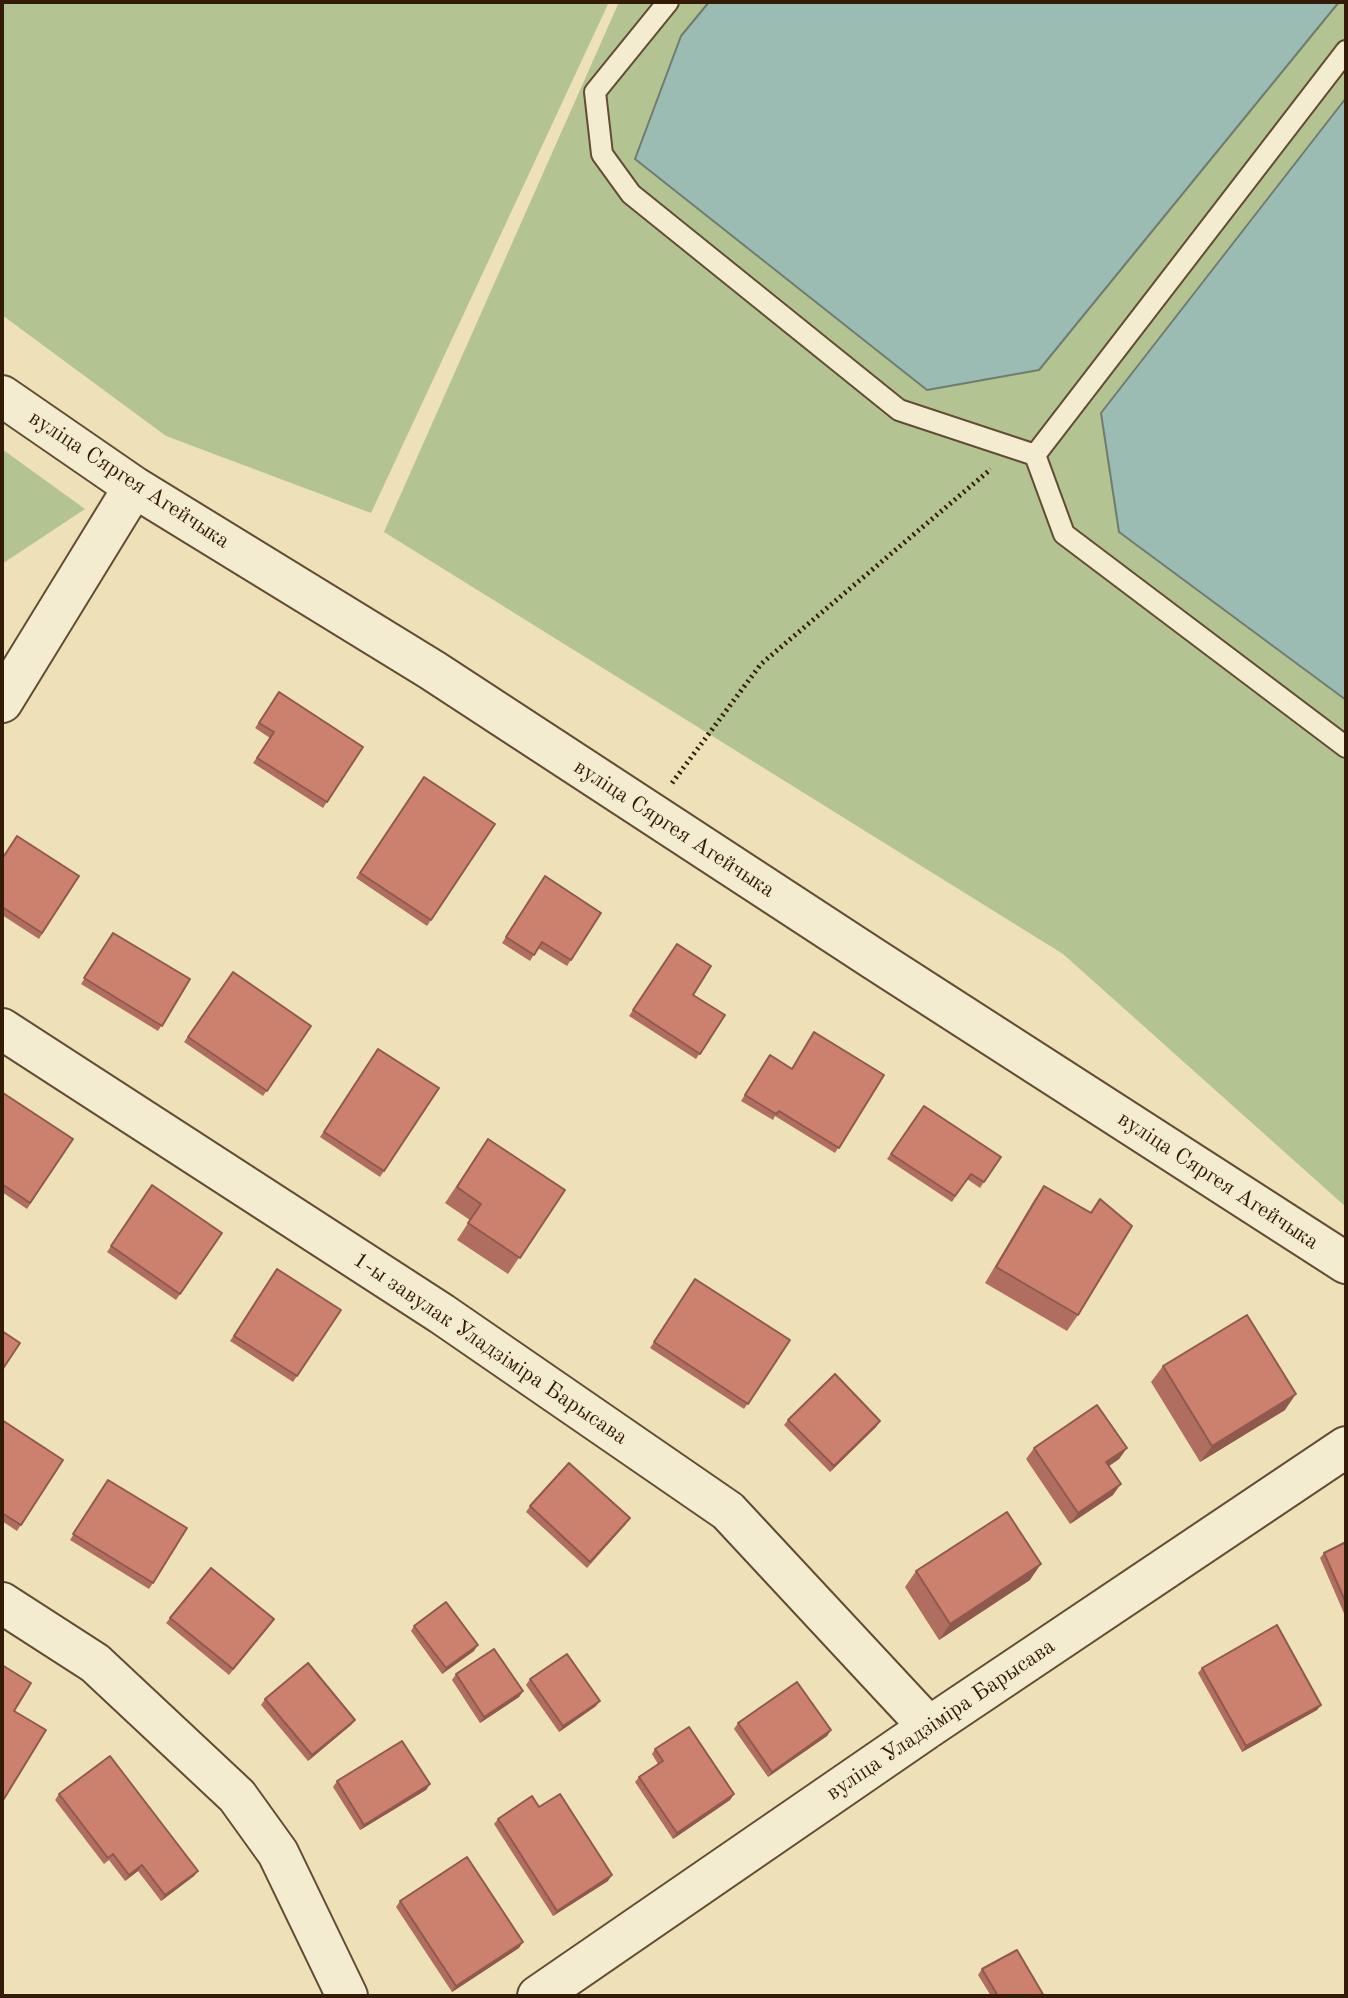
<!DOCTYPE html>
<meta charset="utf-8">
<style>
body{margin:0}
#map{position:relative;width:1348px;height:1998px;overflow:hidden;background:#eee1b7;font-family:"Old Standard TT",serif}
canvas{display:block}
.frame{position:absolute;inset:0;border:4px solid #341b08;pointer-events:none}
</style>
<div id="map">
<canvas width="1348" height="1998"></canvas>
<div class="frame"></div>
</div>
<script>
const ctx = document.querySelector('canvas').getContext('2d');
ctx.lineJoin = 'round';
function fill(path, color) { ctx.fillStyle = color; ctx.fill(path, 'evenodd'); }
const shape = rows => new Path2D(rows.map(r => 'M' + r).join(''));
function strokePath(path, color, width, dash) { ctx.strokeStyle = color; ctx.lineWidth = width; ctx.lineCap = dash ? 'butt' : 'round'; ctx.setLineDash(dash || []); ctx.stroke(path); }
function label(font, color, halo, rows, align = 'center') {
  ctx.font = font + ' "Old Standard TT",serif'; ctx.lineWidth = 6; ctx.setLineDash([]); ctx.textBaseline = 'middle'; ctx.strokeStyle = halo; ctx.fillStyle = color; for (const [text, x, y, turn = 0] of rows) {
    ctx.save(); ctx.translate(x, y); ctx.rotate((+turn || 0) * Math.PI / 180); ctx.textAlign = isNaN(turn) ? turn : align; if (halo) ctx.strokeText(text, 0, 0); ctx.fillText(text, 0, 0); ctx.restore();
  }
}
const green = shape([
 [2,2,609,2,371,513,166,436,2,315],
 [619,2,1346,2,1346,1207,1063,954,384,532],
 [2,449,85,509,2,564]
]);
const water = shape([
 [709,2,1339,2,1039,370,927,390,635,159,681,36,709,2],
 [1346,98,1346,700,1119,532,1101,413,1346,98]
]);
const path = shape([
 [672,783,761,664,991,469]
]);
const lane = shape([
 [668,2,595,92,602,154,631,194,899,410,1035,455,1064,534,1346,747],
 [1035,455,1346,51]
]);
const street = shape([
 [2,396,134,487,432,670,874,959,1346,1263],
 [2,702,134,487],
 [2,1029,442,1314,728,1511,929,1727],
 [2,1603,95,1663,237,1796,278,1853,347,1996],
 [538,1996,929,1727,1346,1447]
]);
const wall = shape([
 [279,692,363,747,323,808,253,763,270,738,255,728],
 [424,777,495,824,427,926,356,878],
 [2,858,79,876,39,939,2,915],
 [545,876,601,913,567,966,538,948,530,961,502,943],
 [113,933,190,979,158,1031,81,984],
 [677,944,693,995,725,1015,696,1059,629,1016],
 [233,972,311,1026,263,1096,184,1042],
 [378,1049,439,1088,380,1177,320,1137],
 [770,1055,791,1069,884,1075,835,1153,775,1116,773,1120,741,1101],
 [2,1095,73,1139,27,1209,2,1192],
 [924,1106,1001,1157,980,1188,967,1179,952,1202,887,1159],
 [477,1155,565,1190,508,1274,457,1240,470,1220,445,1203],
 [152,1185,222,1233,176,1300,107,1252],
 [1044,1186,1091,1212,1100,1199,1078,1315,1067,1331,985,1283,1033,1202],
 [277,1269,341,1310,293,1382,230,1341],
 [695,1279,790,1340,744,1409,650,1348],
 [1163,1366,1285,1410,1200,1462,1151,1382],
 [2,1420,63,1460,17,1531,2,1521],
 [788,1420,880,1421,876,1427,830,1472,784,1425],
 [1034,1448,1127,1448,1119,1459,1109,1466,1113,1495,1070,1524,1026,1459],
 [108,1480,153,1583,149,1589,70,1540],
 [530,1506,626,1524,587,1568,526,1512],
 [1346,1542,1346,1618,1320,1558,1324,1553],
 [916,1571,1030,1580,939,1640,905,1587],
 [170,1618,270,1625,229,1675,166,1623],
 [414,1626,474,1651,442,1674,411,1631],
 [1202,1668,1321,1705,1317,1710,1242,1752,1198,1673],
 [456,1674,523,1691,519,1697,480,1723,452,1680],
 [530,1679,596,1706,559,1732,526,1685],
 [265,1699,355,1720,351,1725,308,1761,261,1705],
 [738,1723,831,1730,827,1736,768,1777,734,1729],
 [655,1749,734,1794,730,1800,673,1839,635,1782,639,1777,658,1764,652,1754],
 [337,1781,430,1784,426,1790,360,1830,333,1787],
 [59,1794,198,1871,194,1876,161,1901,138,1871,125,1881,109,1860,104,1864,55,1800],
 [539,1807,608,1881,553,1916,494,1824,498,1819],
 [400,1901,519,1948,452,1992,396,1907],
 [982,1969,1044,1996,991,1996,978,1975]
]);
const shadedWall = shape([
 [1296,1394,1285,1410,1200,1462,1212,1446],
 [880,1421,876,1427,830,1472,834,1466],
 [1127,1448,1119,1459,1099,1473,1106,1462],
 [1121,1484,1113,1495,1070,1524,1078,1513],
 [1041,1564,1030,1580,939,1640,950,1624],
 [478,1645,474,1651,442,1674,446,1668],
 [523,1691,519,1697,480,1723,484,1717],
 [600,1701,596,1706,559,1732,563,1726],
 [1321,1705,1317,1710,1242,1752,1246,1746],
 [355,1720,351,1725,308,1761,312,1755],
 [831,1730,827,1736,768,1777,772,1772],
 [430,1784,426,1790,360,1830,364,1825],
 [734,1794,730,1800,673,1839,677,1833],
 [142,1865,138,1871,125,1881,129,1875],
 [198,1871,194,1876,161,1901,165,1895],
 [612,1875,608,1881,553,1916,557,1911],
 [523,1942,519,1948,452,1992,456,1986]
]);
const building = shape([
 [279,692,363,747,327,802,257,758,274,732,259,723,279,692],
 [424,777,495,824,431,920,360,873,424,777],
 [17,836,79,876,42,933,2,907,2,859,17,836],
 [545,876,601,913,571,960,542,942,534,955,506,937,545,876],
 [113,933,190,979,162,1026,84,978,113,933],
 [677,944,711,966,693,995,725,1015,700,1054,633,1010,677,944],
 [233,972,311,1026,267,1091,188,1037,233,972],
 [814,1032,884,1075,839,1148,779,1111,776,1114,745,1095,770,1055,792,1069,814,1032],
 [378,1049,439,1088,384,1171,324,1132,378,1049],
 [3,1093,73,1139,30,1203,2,1184,2,1095,3,1093],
 [924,1106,1001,1157,984,1182,971,1174,955,1196,891,1154,924,1106],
 [488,1139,565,1190,520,1258,468,1223,481,1204,457,1187,488,1139],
 [152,1185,222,1233,180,1294,111,1246,152,1185],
 [1044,1186,1091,1213,1100,1199,1132,1226,1078,1315,996,1267,1044,1186],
 [277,1269,341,1310,297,1376,234,1336,277,1269],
 [695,1279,790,1340,748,1404,654,1342,695,1279],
 [1247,1315,1296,1394,1212,1446,1163,1366,1247,1315],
 [2,1331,20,1343,2,1370,2,1331],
 [835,1374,880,1421,834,1466,788,1420,835,1374],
 [1097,1405,1127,1448,1106,1462,1121,1484,1078,1513,1034,1448,1097,1405],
 [2,1420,63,1460,21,1525,2,1513,2,1420],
 [569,1463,630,1518,590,1562,530,1506,569,1463],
 [108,1480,187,1528,153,1583,73,1534,108,1480],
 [1007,1512,1041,1564,950,1624,916,1571,1007,1512],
 [1346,1542,1346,1603,1324,1553,1346,1542],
 [211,1568,274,1619,233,1669,170,1618,211,1568],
 [446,1602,478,1645,446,1668,414,1626,446,1602],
 [1277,1625,1321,1705,1246,1746,1202,1668,1277,1625],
 [494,1649,523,1691,484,1717,456,1674,494,1649],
 [567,1654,600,1701,563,1726,530,1679,567,1654],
 [308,1663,355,1720,312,1755,265,1699,308,1663],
 [2,1665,31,1683,14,1711,46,1730,2,1802,2,1665],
 [797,1682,831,1730,772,1772,738,1723,797,1682],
 [689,1727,734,1794,677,1833,639,1777,663,1761,655,1749,689,1727],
 [402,1741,430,1784,364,1825,337,1781,402,1741],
 [110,1756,198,1871,165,1895,142,1865,129,1875,113,1854,108,1858,59,1794,110,1756],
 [560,1794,612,1875,557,1911,498,1819,532,1796,539,1807,560,1794],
 [467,1857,523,1942,456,1986,400,1901,467,1857],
 [1017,1950,1044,1996,998,1996,982,1969,1017,1950]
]);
const streetNames = [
 ["вуліца Сяргея Агейчыка",129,480,33],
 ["вуліца Сяргея Агейчыка",674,829,33],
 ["вуліца Сяргея Агейчыка",1218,1181,33],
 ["1-ы завулак Уладзіміра Барысава",490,1349,34],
 ["вуліца Уладзіміра Барысава",941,1720,-34]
];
fill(green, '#b3c492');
fill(water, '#9abcb3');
strokePath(water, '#717c6f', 2);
strokePath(lane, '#624c34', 24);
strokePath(street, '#624c34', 44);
strokePath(path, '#341b08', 5, [2, 4]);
strokePath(lane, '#f4ecd0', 20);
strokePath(street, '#f4ecd0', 40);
fill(wall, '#af6e5f');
fill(shadedWall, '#8f5a4d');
fill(building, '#cc806e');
strokePath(building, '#8f5a4d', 2);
label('22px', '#341b08', '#f4ecd0', streetNames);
</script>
